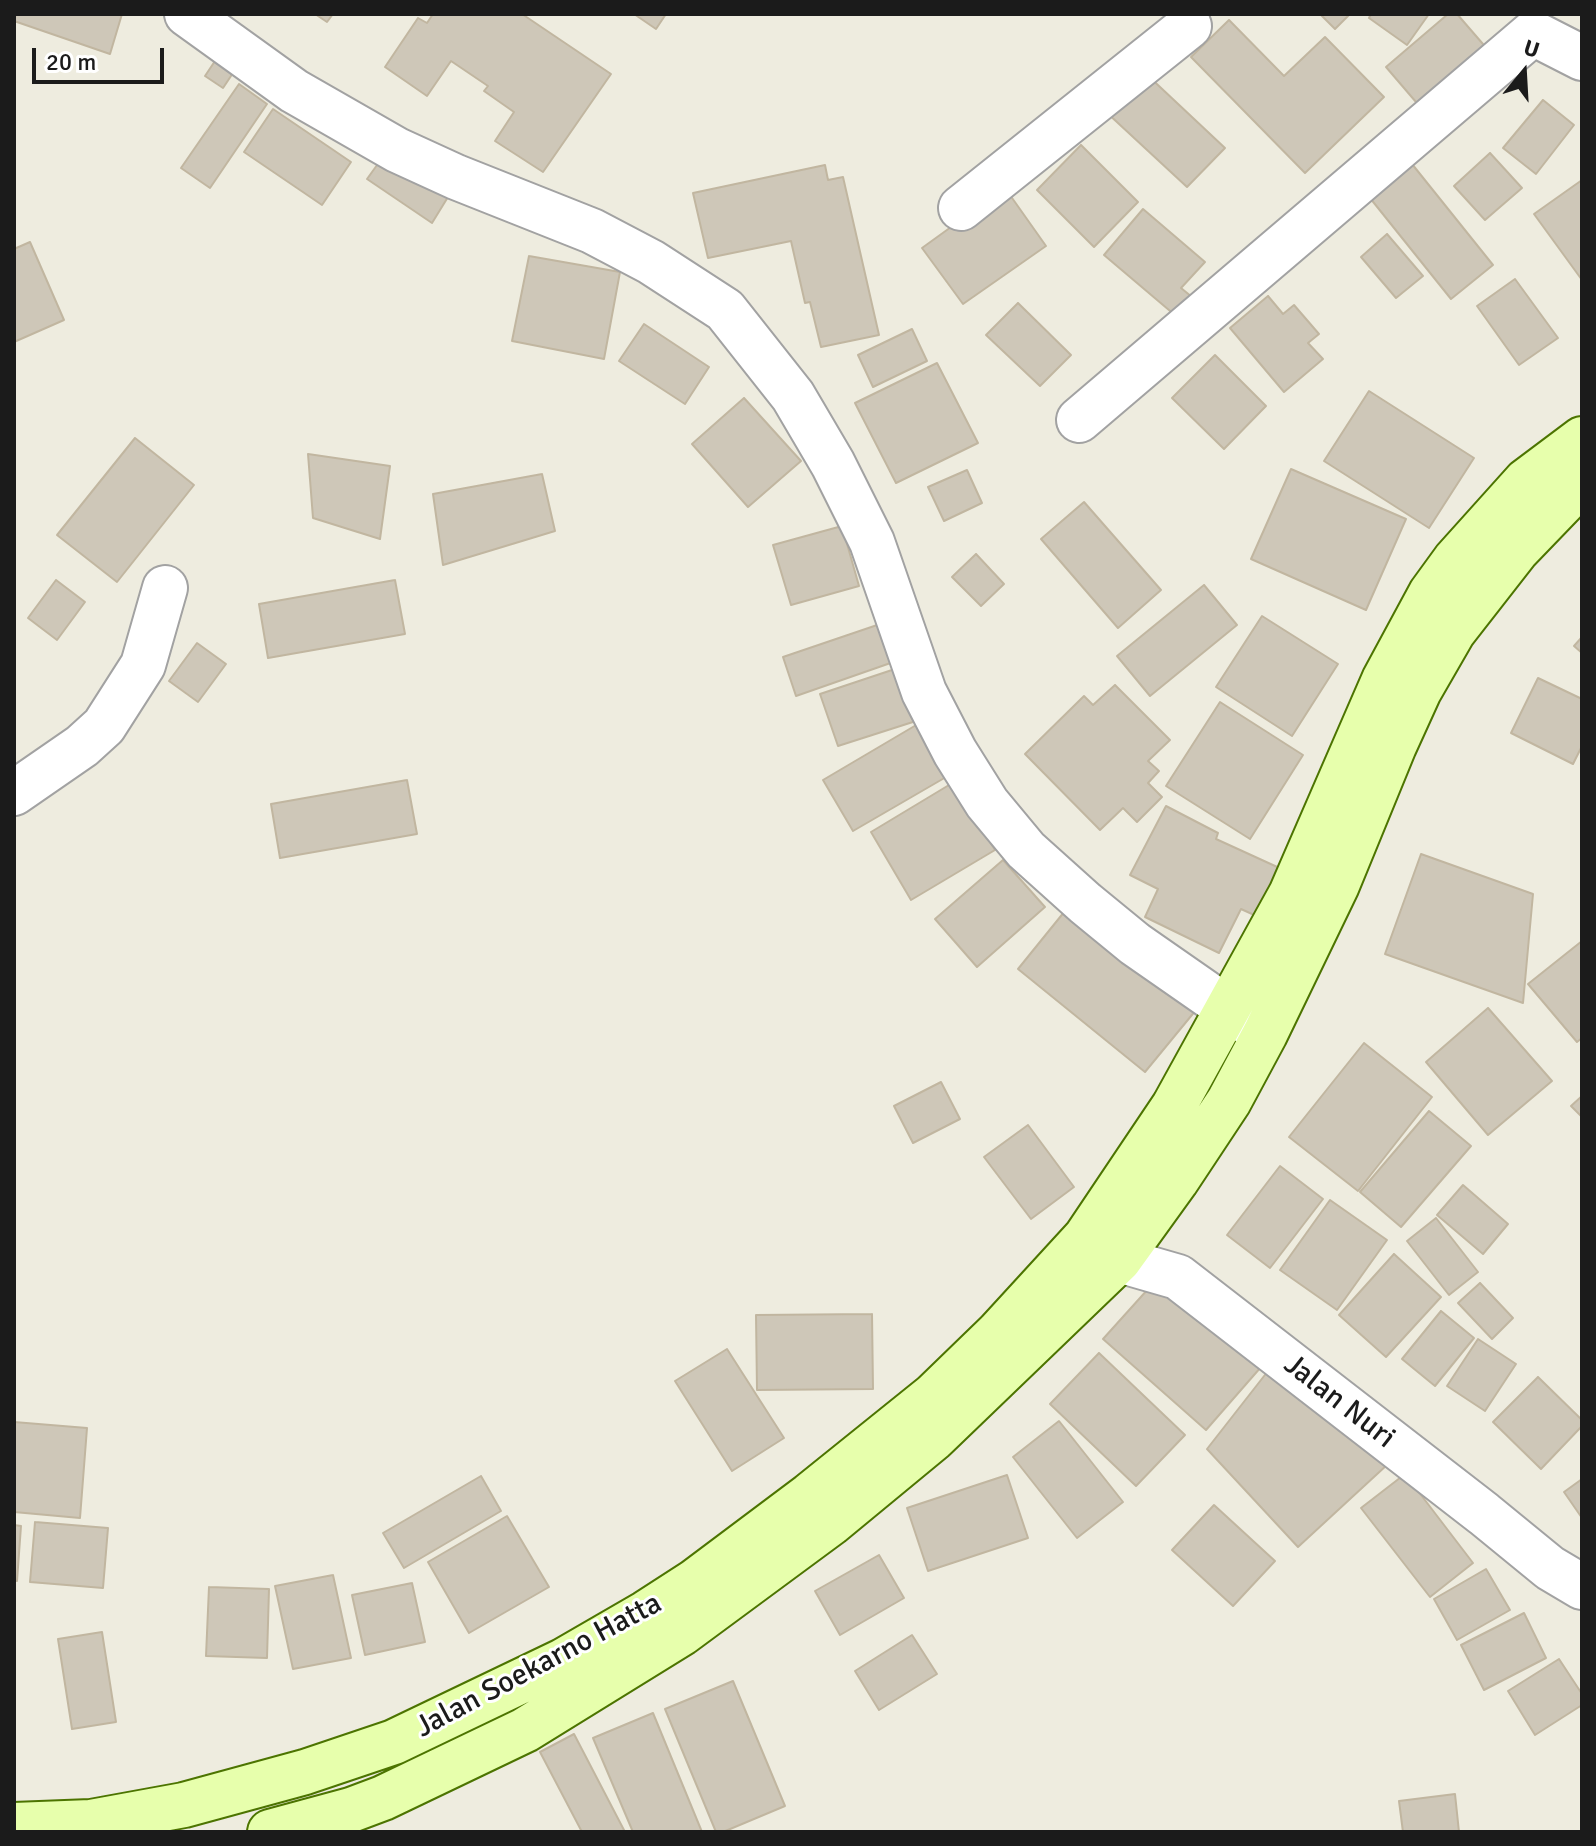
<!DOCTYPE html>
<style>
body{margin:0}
#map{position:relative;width:1596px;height:1846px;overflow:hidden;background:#eeecdf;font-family:Signika,sans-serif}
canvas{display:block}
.frame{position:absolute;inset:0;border:16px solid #1b1b1b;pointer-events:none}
.north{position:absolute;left:1484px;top:32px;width:80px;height:80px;-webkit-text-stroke:6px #fff;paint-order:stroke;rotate:18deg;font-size:22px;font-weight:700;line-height:32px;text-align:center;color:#1b1b1b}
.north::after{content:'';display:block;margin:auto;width:28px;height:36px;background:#1b1b1b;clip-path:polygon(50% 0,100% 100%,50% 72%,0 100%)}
.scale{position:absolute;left:32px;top:48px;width:132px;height:36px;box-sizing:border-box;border:4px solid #1b1b1b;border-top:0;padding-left:10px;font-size:24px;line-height:28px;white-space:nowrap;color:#1b1b1b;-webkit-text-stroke:6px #fff;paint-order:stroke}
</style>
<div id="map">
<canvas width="1596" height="1846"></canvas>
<div class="frame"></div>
<div class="north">U</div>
<div class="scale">20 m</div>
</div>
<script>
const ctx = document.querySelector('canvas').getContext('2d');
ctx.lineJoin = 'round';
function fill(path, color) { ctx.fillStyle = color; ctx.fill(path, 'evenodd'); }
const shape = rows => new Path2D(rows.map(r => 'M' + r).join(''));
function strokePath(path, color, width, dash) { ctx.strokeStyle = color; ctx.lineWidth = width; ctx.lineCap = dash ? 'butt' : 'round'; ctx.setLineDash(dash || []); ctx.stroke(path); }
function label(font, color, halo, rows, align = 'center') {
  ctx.font = font + ' Signika,sans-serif'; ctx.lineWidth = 6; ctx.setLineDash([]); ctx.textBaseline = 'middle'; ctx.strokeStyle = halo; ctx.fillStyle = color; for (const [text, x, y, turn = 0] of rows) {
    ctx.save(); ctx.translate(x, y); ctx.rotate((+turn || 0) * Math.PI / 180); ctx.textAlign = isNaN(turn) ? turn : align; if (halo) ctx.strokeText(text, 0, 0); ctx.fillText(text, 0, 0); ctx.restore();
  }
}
const building = shape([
 [16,14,122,14,110,54,14,21,16,14],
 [315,14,333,14,327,22,315,14],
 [433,14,522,14,611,74,543,172,495,141,514,112,484,91,488,86,451,61,427,96,385,67,418,18,427,23,433,14],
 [634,14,666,14,656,29,634,14],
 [1320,14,1350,14,1335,29,1320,14],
 [1371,14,1429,14,1407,45,1369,18,1371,14],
 [1448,14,1457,14,1489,51,1422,109,1386,67,1448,14],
 [1229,20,1284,76,1325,37,1384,97,1305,173,1191,57,1229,20],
 [221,52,239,64,223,88,205,76,221,52],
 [1143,71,1225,148,1187,187,1105,111,1143,71],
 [239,84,267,104,210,188,181,168,239,84],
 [1543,100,1574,125,1536,174,1503,148,1543,100],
 [273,109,351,162,322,205,244,152,273,109],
 [1081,145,1138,202,1094,247,1037,190,1081,145],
 [1490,153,1522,188,1485,220,1454,186,1490,153],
 [385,154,448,197,432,223,367,179,385,154],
 [1412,164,1493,265,1451,299,1370,198,1412,164],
 [825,165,828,180,843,177,879,335,821,347,810,302,805,303,791,241,708,258,693,193,825,165],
 [1582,180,1582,280,1534,214,1582,180],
 [1005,188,1046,246,963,304,922,248,1005,188],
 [1143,209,1205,262,1181,288,1192,297,1176,316,1104,255,1143,209],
 [1387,234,1423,276,1396,298,1361,257,1387,234],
 [30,242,64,320,14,342,14,249,30,242],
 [529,256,620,272,604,359,512,341,529,256],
 [1515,279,1558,338,1519,365,1477,306,1515,279],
 [1268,296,1283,314,1294,305,1319,334,1308,343,1323,359,1284,392,1230,328,1268,296],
 [1018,303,1071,355,1040,386,986,335,1018,303],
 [644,324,709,367,685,404,619,361,644,324],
 [912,329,927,361,873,387,858,355,912,329],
 [1215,355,1266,406,1224,449,1172,398,1215,355],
 [937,363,978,443,896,483,855,403,937,363],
 [1369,391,1474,458,1429,528,1324,461,1369,391],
 [744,398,801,461,748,507,692,444,744,398],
 [135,438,194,485,117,582,57,535,135,438],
 [308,454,390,466,380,539,313,518,308,454],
 [1291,469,1406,519,1366,610,1251,559,1291,469],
 [967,470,982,503,944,521,928,487,967,470],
 [542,474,555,531,443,565,433,494,542,474],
 [1084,502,1161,590,1118,628,1041,539,1084,502],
 [842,526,859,586,791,605,773,545,842,526],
 [976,554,1004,584,981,606,952,577,976,554],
 [56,580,85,602,57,640,28,618,56,580],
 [395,580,405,634,268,658,259,604,395,580],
 [1204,585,1237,625,1150,696,1117,656,1204,585],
 [1262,616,1338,664,1292,736,1216,687,1262,616],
 [889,621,902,659,796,696,783,657,889,621],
 [1582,637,1582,653,1574,646,1582,637],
 [197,643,226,664,198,702,169,681,197,643],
 [898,668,916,721,838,746,820,694,898,668],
 [1538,678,1582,699,1582,746,1573,764,1511,733,1538,678],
 [1115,685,1170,740,1148,761,1159,771,1148,783,1162,797,1137,822,1123,808,1100,830,1025,754,1084,696,1093,705,1115,685],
 [1220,702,1303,755,1250,839,1166,786,1220,702],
 [923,721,953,773,853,831,823,780,923,721],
 [407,780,417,834,280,858,271,804,407,780],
 [954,782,995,850,911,900,871,832,954,782],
 [1166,806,1218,833,1216,839,1286,871,1263,919,1241,909,1219,953,1145,917,1158,889,1130,875,1166,806],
 [1421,854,1533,894,1523,1003,1385,954,1421,854],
 [1003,860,1045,907,977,967,935,919,1003,860],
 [1069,906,1196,1010,1145,1072,1018,969,1069,906],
 [1582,941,1582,1038,1577,1042,1528,984,1582,941],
 [1488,1008,1552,1081,1488,1135,1426,1062,1488,1008],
 [1364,1043,1432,1097,1358,1191,1289,1137,1364,1043],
 [941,1082,960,1119,913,1143,894,1106,941,1082],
 [1582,1096,1582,1117,1571,1106,1582,1096],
 [1429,1111,1471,1146,1401,1227,1360,1192,1429,1111],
 [1028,1125,1074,1187,1031,1219,984,1157,1028,1125],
 [1280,1166,1323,1199,1270,1268,1227,1235,1280,1166],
 [1463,1185,1508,1224,1483,1254,1437,1215,1463,1185],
 [1330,1200,1387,1240,1337,1310,1280,1270,1330,1200],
 [1436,1218,1478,1272,1449,1295,1407,1241,1436,1218],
 [1394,1254,1441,1297,1386,1357,1339,1315,1394,1254],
 [1158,1278,1261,1367,1206,1430,1103,1339,1158,1278],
 [1480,1283,1513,1318,1492,1339,1458,1303,1480,1283],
 [1441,1311,1474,1338,1435,1386,1402,1359,1441,1311],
 [872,1314,873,1389,757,1390,756,1315,872,1314],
 [1478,1339,1516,1364,1485,1411,1447,1386,1478,1339],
 [727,1349,784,1438,732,1471,675,1381,727,1349],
 [1099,1353,1185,1435,1136,1486,1050,1404,1099,1353],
 [1268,1371,1388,1464,1298,1547,1207,1449,1268,1371],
 [1538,1377,1582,1420,1582,1426,1541,1469,1493,1422,1538,1377],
 [1059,1421,1123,1502,1077,1538,1013,1457,1059,1421],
 [14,1422,87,1428,80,1518,14,1512,14,1422],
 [1405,1474,1473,1563,1430,1597,1361,1508,1405,1474],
 [1007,1475,1028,1538,928,1571,907,1508,1007,1475],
 [481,1476,501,1511,404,1568,383,1533,481,1476],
 [1582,1479,1582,1518,1564,1492,1582,1479],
 [1214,1505,1275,1561,1233,1606,1172,1550,1214,1505],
 [507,1516,549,1587,469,1633,428,1562,507,1516],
 [35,1522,108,1528,103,1588,30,1582,35,1522],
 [14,1525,21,1526,17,1581,14,1580,14,1525],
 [879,1555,904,1598,840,1635,815,1591,879,1555],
 [1486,1569,1510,1610,1457,1640,1434,1599,1486,1569],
 [333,1575,351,1658,293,1669,275,1586,333,1575],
 [412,1583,425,1642,365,1655,352,1595,412,1583],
 [209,1587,269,1589,267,1658,206,1656,209,1587],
 [1524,1613,1546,1658,1484,1690,1461,1645,1524,1613],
 [102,1632,116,1722,72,1729,58,1639,102,1632],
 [912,1635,937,1674,879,1710,855,1671,912,1635],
 [1559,1659,1582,1694,1582,1705,1535,1735,1508,1691,1559,1659],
 [733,1681,785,1806,723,1832,716,1832,665,1709,733,1681],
 [653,1713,702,1832,633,1832,593,1738,653,1713],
 [574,1734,625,1832,582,1832,540,1752,574,1734],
 [1455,1794,1459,1832,1403,1832,1399,1801,1455,1794]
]);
const minor = shape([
 [187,14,294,91,397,150,456,177,592,231,651,262,725,310,793,396,833,464,872,542,924,692,955,752,987,803,1026,850,1085,903,1135,944,1260,1031],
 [961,208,1189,26],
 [1079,420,1533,33,1582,58],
 [14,793,82,746,104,726,143,665,165,588],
 [1091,1241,1119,1260,1178,1277,1484,1514,1550,1568,1582,1587]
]);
const secondary = shape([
 [14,1825,91,1822,184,1805,305,1772,394,1742,563,1661,646,1613,694,1582,810,1495,933,1396,998,1333,1086,1237,1174,1106,1291,894,1384,680,1431,593,1455,560,1526,481,1582,439],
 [270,1832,351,1810,383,1798,525,1730,682,1633,831,1523,934,1438,1119,1260,1176,1181,1229,1101,1265,1034,1337,885,1394,746,1419,691,1453,632,1517,550,1570,495,1582,486]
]);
const streetNames = [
 ["Jalan Nuri",1339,1402,38],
 ["Jalan Soekarno Hatta",539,1666,-28]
];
fill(building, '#cec7b8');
strokePath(building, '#c1b6a0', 2);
strokePath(minor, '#a2a2a2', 48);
strokePath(secondary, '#4c7400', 48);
strokePath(minor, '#fff', 44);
strokePath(secondary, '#e7ffac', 44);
label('30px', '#1b1b1b', '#fff', streetNames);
</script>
